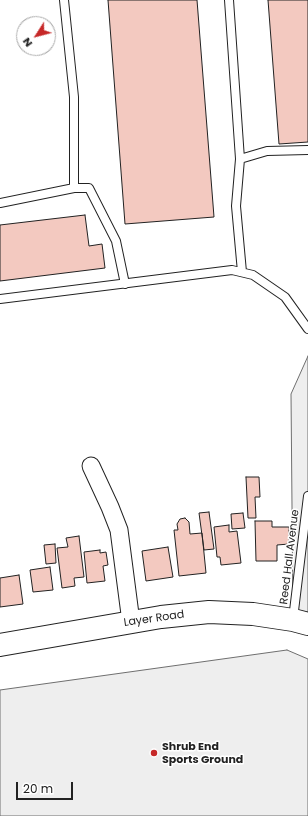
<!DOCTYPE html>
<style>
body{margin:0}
#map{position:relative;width:308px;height:816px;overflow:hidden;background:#fff;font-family:Poppins,sans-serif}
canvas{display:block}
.north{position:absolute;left:16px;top:16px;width:40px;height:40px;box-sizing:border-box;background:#fff;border:1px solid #a7a7a7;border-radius:50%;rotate:234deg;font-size:11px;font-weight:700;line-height:16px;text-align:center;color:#222}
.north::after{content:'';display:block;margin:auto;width:14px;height:18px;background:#c62828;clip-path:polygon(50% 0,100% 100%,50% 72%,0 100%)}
.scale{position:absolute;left:16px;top:782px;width:57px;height:18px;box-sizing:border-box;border:2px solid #222;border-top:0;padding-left:5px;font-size:12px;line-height:14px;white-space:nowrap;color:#222;-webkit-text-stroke:3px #fff;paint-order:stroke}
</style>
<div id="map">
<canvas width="308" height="816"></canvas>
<div class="north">N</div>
<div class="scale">20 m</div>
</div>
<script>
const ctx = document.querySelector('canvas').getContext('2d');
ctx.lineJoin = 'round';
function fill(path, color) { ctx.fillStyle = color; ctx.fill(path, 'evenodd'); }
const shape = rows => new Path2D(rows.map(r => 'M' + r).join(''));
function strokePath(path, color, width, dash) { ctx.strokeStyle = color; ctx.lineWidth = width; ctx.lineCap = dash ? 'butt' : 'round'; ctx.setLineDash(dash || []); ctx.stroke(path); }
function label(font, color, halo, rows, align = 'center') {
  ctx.font = font + ' Poppins,sans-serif'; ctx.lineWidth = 3; ctx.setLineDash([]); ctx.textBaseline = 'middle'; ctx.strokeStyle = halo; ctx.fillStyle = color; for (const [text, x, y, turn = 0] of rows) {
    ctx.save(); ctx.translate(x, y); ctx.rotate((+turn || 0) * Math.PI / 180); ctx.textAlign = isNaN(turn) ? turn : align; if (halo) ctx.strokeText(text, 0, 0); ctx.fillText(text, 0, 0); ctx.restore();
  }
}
const green = shape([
 [308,356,308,624,293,620,291,394,308,356],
 [287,650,308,659,308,816,0,816,0,690,287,650]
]);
const building = shape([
 [108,0,197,0,214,217,125,224,108,0],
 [268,0,308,0,308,142,279,144,268,0],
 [85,215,89,246,102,244,105,268,0,281,0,225,85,215],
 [246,477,259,477,260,497,255,497,256,518,248,518,246,477],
 [209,512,214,549,204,550,199,513,209,512],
 [243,513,245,528,232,529,231,514,243,513],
 [185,518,189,522,190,534,202,533,206,573,179,576,174,530,178,530,177,524,180,519,185,518],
 [255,521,272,521,272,527,289,527,289,544,277,545,277,561,256,561,255,521],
 [229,525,229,532,237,531,241,563,221,565,220,557,217,557,214,527,229,525],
 [79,536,84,577,74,578,75,586,62,588,57,548,68,547,66,538,79,536],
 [55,544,56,563,46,564,44,545,55,544],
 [168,547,173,577,146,581,142,551,168,547],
 [100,550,100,553,106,552,108,565,103,566,105,581,87,583,84,552,100,550],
 [50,567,53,590,33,592,30,570,50,567],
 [19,575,23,604,0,607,0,578,19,575]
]);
const lane = shape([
 [229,0,240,159],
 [74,188,89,188,116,241,125,284],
 [0,203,74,188,74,97,64,0],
 [242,272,236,206,240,159,267,151,308,150],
 [0,299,232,270,253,275,285,297,308,329],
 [293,619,308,496]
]);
const street = shape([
 [91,466,110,507,119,530,131,622]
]);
const secondary = shape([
 [0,645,161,617,209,612,253,614,293,620,308,624]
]);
const markers = [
 [154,753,4,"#c62828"]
];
const streetNames = [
 ["Reed Hall Avenue",290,557,-83],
 ["Layer Road",154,619,-8]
];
const poiNames = [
 ["Shrub End",162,747],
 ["Sports Ground",162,760]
];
fill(green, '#eee');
strokePath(green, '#6f6f6f', 1);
fill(building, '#f3c9c0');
strokePath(building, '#222', 1);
strokePath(lane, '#222', 10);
strokePath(street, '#222', 19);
strokePath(secondary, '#222', 24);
strokePath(lane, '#fff', 8);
strokePath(street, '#fff', 17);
strokePath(secondary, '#fff', 22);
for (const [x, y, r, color] of markers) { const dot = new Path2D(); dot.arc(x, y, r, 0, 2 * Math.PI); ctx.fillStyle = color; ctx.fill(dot); strokePath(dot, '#fff', 1.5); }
label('11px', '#222', '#fff', streetNames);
label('bold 11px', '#222', '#fff', poiNames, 'left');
</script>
